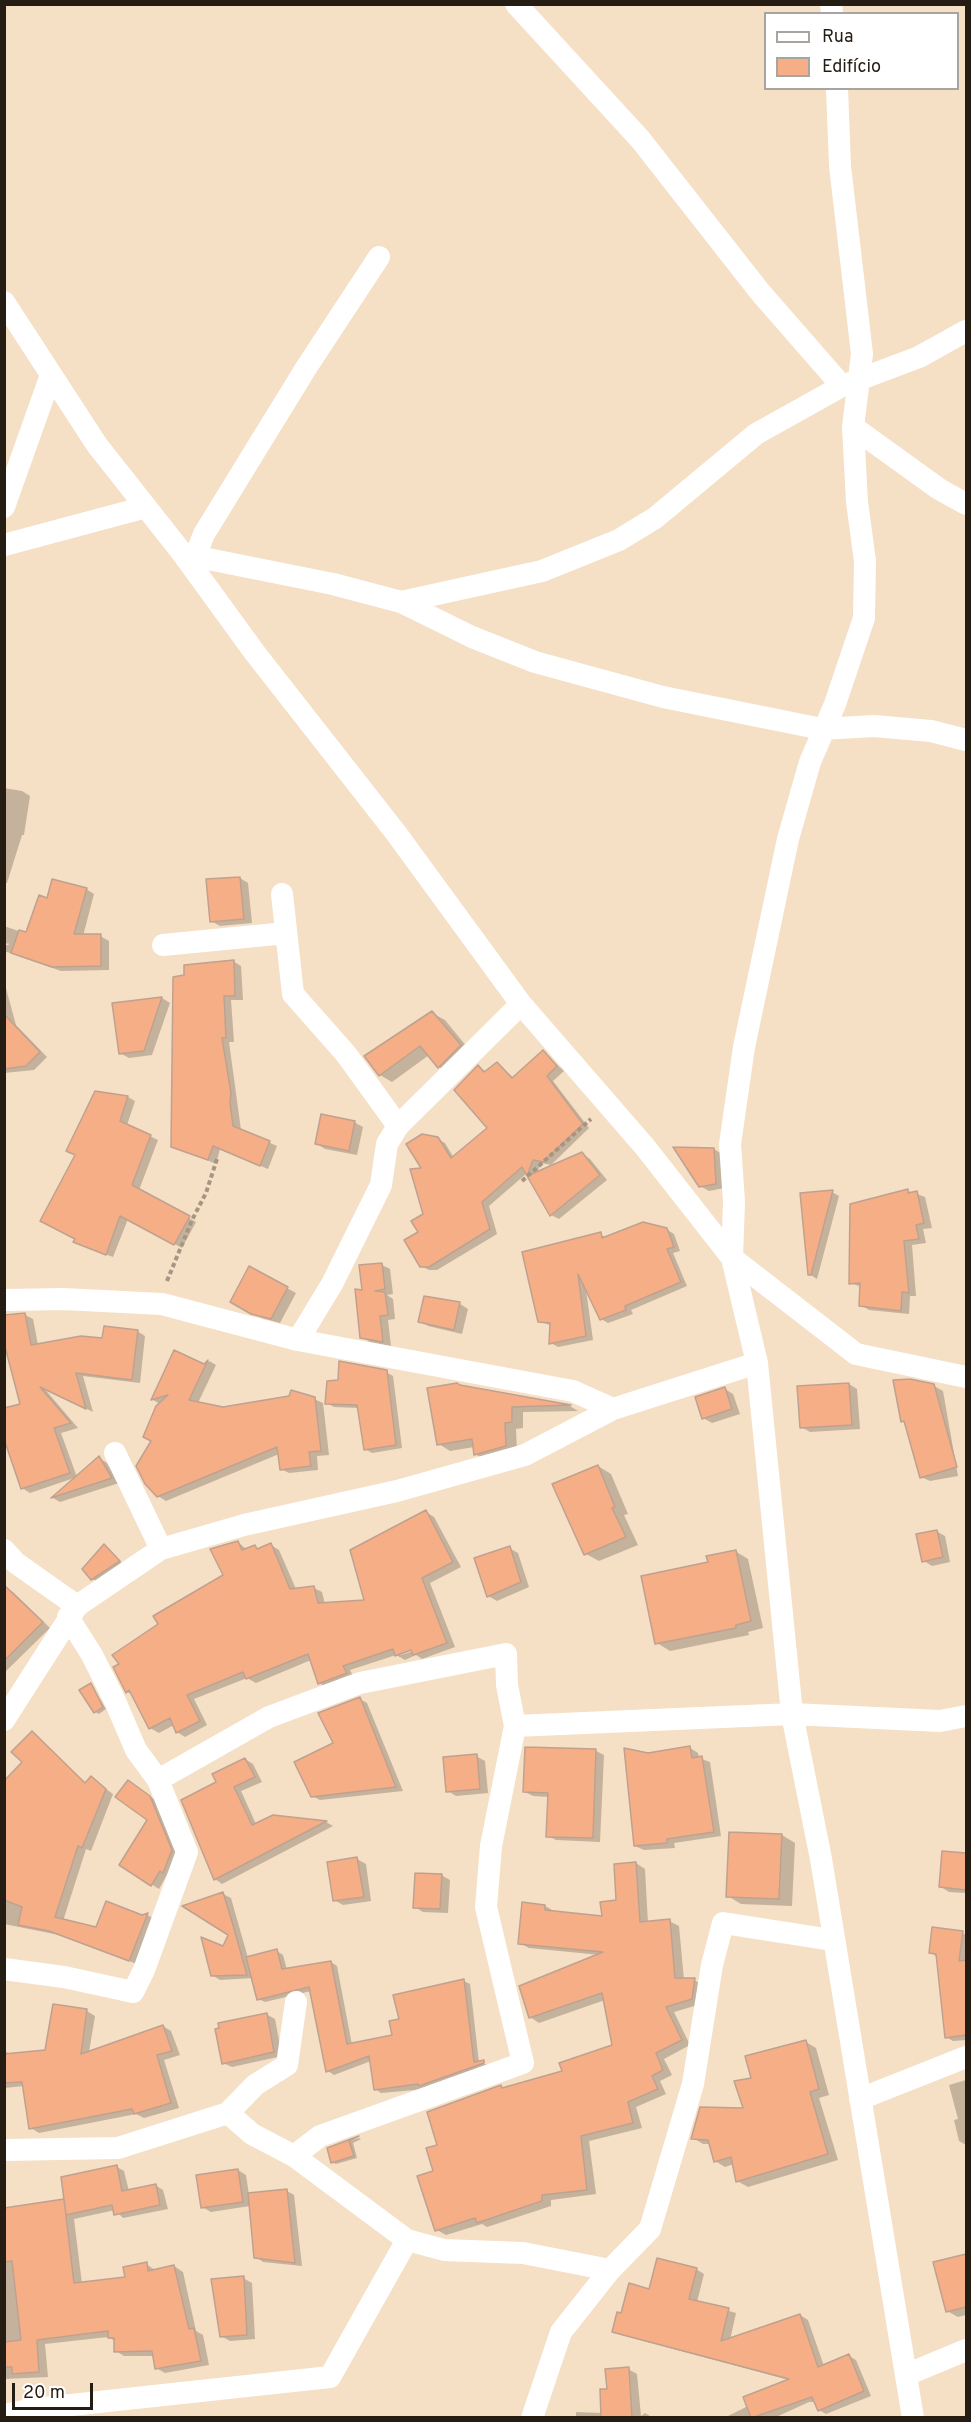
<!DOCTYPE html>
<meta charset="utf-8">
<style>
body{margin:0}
#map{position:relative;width:971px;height:2422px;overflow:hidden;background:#f5dfc5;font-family:Overpass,sans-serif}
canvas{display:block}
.frame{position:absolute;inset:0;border:6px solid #251d13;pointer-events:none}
.legend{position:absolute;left:764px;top:12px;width:195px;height:78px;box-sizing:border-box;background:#fff;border:2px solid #a8a5a1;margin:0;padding:8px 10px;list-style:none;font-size:18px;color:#251d13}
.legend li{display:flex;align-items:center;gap:12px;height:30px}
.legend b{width:30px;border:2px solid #a8a5a1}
.scale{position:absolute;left:12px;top:2383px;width:81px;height:27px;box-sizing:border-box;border:3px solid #251d13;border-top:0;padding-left:8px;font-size:18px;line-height:21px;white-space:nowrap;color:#251d13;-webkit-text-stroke:4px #fff;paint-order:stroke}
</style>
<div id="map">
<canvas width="971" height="2422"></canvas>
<div class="frame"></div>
<ul class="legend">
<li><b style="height:8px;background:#fff"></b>Rua</li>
<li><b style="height:16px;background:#f6ae86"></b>Edifício</li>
</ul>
<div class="scale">20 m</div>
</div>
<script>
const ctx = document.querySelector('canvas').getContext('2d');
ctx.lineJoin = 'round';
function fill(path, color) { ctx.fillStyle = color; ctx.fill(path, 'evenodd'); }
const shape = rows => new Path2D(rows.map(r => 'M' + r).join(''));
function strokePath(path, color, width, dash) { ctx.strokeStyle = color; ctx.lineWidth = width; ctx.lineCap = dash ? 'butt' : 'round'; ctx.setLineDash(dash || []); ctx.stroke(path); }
const shadow = shape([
 [4,788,22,791,30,796,24,835,22,835,7,883,4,883],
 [240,878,248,883,252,923,220,926,211,921],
 [86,889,94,894,83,936,100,936,109,941,109,970,61,971,4,951,4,946,10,944,4,943,4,926,27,934,48,900],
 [233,961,241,966,243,1000,231,1000,234,1042,229,1042,241,1130,277,1146,268,1169,220,1149,216,1164,173,1146],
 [4,981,16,1025,47,1057,34,1070,4,1073],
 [162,998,170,1003,152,1055,129,1058,120,1053,114,1004],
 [432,1013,445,1020,472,1053,451,1074,439,1067,429,1055,392,1082,380,1075],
 [543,1052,564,1071,553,1081,589,1128,551,1165,541,1163,537,1173,582,1154,590,1159,607,1180,559,1219,551,1215,527,1173,489,1206,497,1234,437,1270,429,1270,421,1266,420,1233,425,1215,424,1169,437,1139,445,1143,454,1158,490,1128,479,1067,487,1072,497,1064,514,1078],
 [96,1092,128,1097,135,1101,127,1125,158,1140,139,1190,196,1222,182,1248,128,1219,113,1257,75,1242,76,1155],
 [354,1122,363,1127,357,1155,325,1149,317,1144],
 [714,1149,722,1154,724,1188,709,1191,700,1186],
 [908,1191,925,1197,932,1228,923,1229,926,1243,912,1245,916,1296,910,1296,909,1314,869,1310,861,1305,861,1287,851,1283],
 [832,1192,839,1196,817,1279,809,1274],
 [666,1229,674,1234,680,1251,673,1253,687,1286,631,1310,633,1314,608,1323,601,1319,586,1290,593,1340,558,1347,551,1343,552,1326,539,1321,600,1234,607,1238],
 [382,1265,390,1269,393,1294,387,1295,393,1299,395,1319,388,1320,391,1346,370,1342,362,1337,363,1292],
 [287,1288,296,1293,280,1323,262,1318,232,1302],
 [425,1298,460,1304,468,1309,462,1334,428,1326,420,1321],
 [25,1315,33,1319,38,1345,103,1339,137,1331,145,1336,140,1383,83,1376,93,1412,43,1387,78,1428,61,1433,77,1477,30,1493,22,1488],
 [175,1352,204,1365,209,1361,216,1365,198,1403,223,1409,314,1399,323,1403,329,1455,317,1456,318,1470,289,1473,281,1469,279,1454,166,1501,158,1496,153,1441,160,1404,153,1400],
 [386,1372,393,1376,402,1448,372,1453,365,1449,359,1408,334,1407,327,1403],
 [849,1384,857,1389,860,1429,810,1432,801,1427],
 [457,1385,570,1406,578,1411,523,1412,523,1428,516,1429,517,1453,487,1461,475,1454,474,1447,450,1451,439,1444],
 [934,1386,943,1391,958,1476,930,1481,921,1477,907,1423,902,1421],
 [725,1389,733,1394,740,1414,712,1423,703,1418],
 [99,1458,107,1463,119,1483,60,1502,53,1498],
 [598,1466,611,1474,628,1514,624,1515,638,1545,599,1561,586,1554],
 [426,1512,434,1517,461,1567,430,1583,455,1647,422,1659,416,1655,405,1660,396,1655,350,1670,354,1678,328,1688,319,1683,311,1660,256,1683,247,1678,194,1699,207,1725,185,1737,177,1732,174,1725,159,1733,150,1728,134,1695,127,1692,225,1576,238,1542,247,1550,255,1547,259,1550,271,1545,279,1550,296,1589,314,1588,322,1592,325,1604,366,1602],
 [418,1646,419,1649,401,1655,398,1653],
 [936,1531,945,1536,950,1562,932,1566,924,1561],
 [104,1545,122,1563,96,1581,92,1579],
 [509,1548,518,1553,529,1587,497,1601,488,1596],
 [735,1551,748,1559,763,1628,748,1632,749,1635,670,1651,657,1643,710,1563],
 [4,1587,13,1592,50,1628,4,1673],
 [91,1684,106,1709,99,1714,95,1712],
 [360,1699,367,1703,403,1791,320,1800,312,1796,335,1743],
 [32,1733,86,1783,91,1778,113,1794,91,1851,86,1849,63,1921,97,1928,147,1915,155,1919,137,1964,59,1935,4,1924,4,1804,24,1762],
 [690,1748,698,1753,699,1758,710,1762,721,1836,674,1843,675,1848,644,1850,635,1846,648,1754],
 [596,1751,604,1755,600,1842,556,1840,548,1836,549,1797,533,1796,525,1792],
 [476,1756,485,1761,488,1793,456,1796,448,1791],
 [245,1759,253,1764,262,1782,241,1791,256,1824,273,1816,326,1822,333,1826,222,1884,215,1879,218,1782],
 [135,1786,157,1801,178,1855,159,1889,121,1865,149,1819],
 [782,1835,795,1843,792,1906,741,1904,728,1896],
 [944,1852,966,1854,966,1893,949,1892,941,1887],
 [357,1859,366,1864,371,1901,343,1905,334,1900],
 [636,1863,645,1869,648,1923,669,1921,679,1926,684,1980,694,1980,703,1985,701,2004,674,2012,690,2045,664,2059,672,2075,660,2081,666,2094,636,2107,642,2128,589,2141,596,2194,551,2200,551,2206,487,2227,482,2224,446,2235,437,2230,435,2172,439,2146,501,2087,504,2089,564,2072,614,2046,605,2000,539,2023,530,2017,600,1955,529,1948,520,1943,545,1906,554,1911,604,1918,618,1901],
 [441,1875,450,1880,448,1913,423,1912,415,1907],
 [223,1894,231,1898,248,1958,277,1951,283,1955,287,1970,331,1962,337,1966,352,2045,394,2036,401,2021,464,1981,470,1984,479,2063,490,2065,426,2089,381,2093,375,2089,371,2061,334,2075,328,2071,311,1991,265,2002,258,1999,253,1978,220,1980,212,1975,230,1935,184,1905],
 [962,1933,966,1935,966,2040,953,2041,946,2037,937,1957,930,1952],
 [54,2006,87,2011,95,2016,89,2052,163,2026,171,2031,180,2055,164,2060,179,2108,144,2118,136,2114,39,2133,31,2128,24,2086,4,2088,4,2050,10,2055,46,2051],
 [266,2014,275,2019,282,2056,232,2067,223,2063,221,2029],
 [806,2042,816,2048,829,2095,819,2098,838,2160,748,2187,737,2181,734,2164,725,2167,715,2161,711,2144,703,2144,693,2138,745,2110,753,2079],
 [966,2080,966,2145,959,2141,954,2120,958,2119,949,2085],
 [359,2138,361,2139,353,2143,357,2158,336,2164,332,2162,328,2149],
 [117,2167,124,2171,129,2191,155,2185,163,2190,168,2209,123,2218,115,2210,74,2219,82,2284,126,2278,146,2264,155,2270,174,2266,183,2272,196,2331,203,2335,209,2365,165,2373,156,2368,154,2356,124,2356,116,2351,115,2341,108,2337,45,2344,48,2377,4,2379,4,2210,64,2201],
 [238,2170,246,2175,249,2195,287,2191,294,2195,302,2266,263,2262,256,2257,250,2206,211,2212,202,2207],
 [966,2255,966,2315,958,2317,947,2311,935,2263],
 [696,2269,704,2274,697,2302,736,2313,730,2340,800,2315,808,2320,824,2366,849,2356,856,2360,871,2396,826,2414,819,2410,816,2402,809,2402,774,2418,724,2418,748,2406,789,2380,621,2335,614,2331,622,2315,650,2290],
 [243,2278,252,2283,255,2339,230,2341,221,2336],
 [628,2369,637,2374,641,2416,645,2413,653,2418,576,2418,576,2412,602,2413,608,2390]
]);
const building = shape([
 [240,877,244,919,210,922,206,879,240,877],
 [52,879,87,888,74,934,101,934,101,966,52,967,11,953,19,930,26,932,39,895,47,898,52,879],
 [234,960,235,996,224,996,226,1038,222,1038,231,1093,230,1102,233,1126,270,1141,260,1166,213,1146,208,1160,171,1147,173,977,184,975,184,965,234,960],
 [162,997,144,1051,119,1054,112,1003,162,997],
 [432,1011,461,1045,438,1068,420,1046,379,1076,364,1056,432,1011],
 [4,1014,40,1052,26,1066,4,1069,4,1014],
 [543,1050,557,1066,547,1076,583,1124,543,1162,533,1160,527,1176,522,1167,482,1202,490,1229,429,1267,420,1267,404,1240,418,1232,411,1221,423,1214,410,1169,421,1168,406,1144,422,1134,438,1137,451,1158,487,1128,454,1090,478,1065,484,1072,497,1062,512,1078,543,1050],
 [95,1091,128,1096,120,1121,151,1135,132,1185,190,1216,174,1245,120,1216,106,1255,73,1242,75,1239,40,1221,75,1155,66,1151,95,1091],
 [321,1114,355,1121,349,1151,315,1144,321,1114],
 [673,1147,714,1148,716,1184,699,1187,673,1147],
 [582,1152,600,1175,550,1216,527,1176,582,1152],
 [908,1189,908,1193,917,1191,924,1223,916,1225,919,1239,904,1241,909,1293,902,1292,901,1311,859,1306,860,1283,849,1284,850,1204,908,1189],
 [833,1190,811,1275,808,1275,800,1193,833,1190],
 [643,1222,667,1228,674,1247,667,1249,681,1282,625,1306,626,1310,600,1320,578,1274,586,1336,549,1344,550,1323,538,1322,522,1252,601,1232,602,1238,643,1222],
 [382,1263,385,1289,375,1291,385,1292,388,1315,380,1316,383,1342,360,1338,355,1289,362,1290,359,1265,382,1263],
 [249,1266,288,1287,271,1319,251,1314,230,1302,249,1266],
 [424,1296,460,1302,454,1330,418,1322,424,1296],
 [25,1313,31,1345,81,1336,102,1338,104,1326,138,1330,132,1380,76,1373,86,1409,40,1387,71,1423,54,1428,70,1473,21,1489,4,1439,4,1408,20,1404,4,1343,4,1315,25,1313],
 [174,1350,204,1364,208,1360,189,1400,223,1407,289,1396,291,1390,315,1397,321,1451,309,1452,311,1466,280,1470,277,1447,157,1497,145,1484,136,1466,151,1441,143,1437,156,1406,168,1395,151,1400,174,1350],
 [339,1361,387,1370,396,1445,364,1450,357,1405,325,1404,327,1381,338,1380,339,1361],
 [910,1379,934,1384,957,1467,920,1478,904,1421,901,1422,893,1380,910,1379],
 [457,1383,460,1385,571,1405,512,1407,512,1422,505,1423,506,1446,474,1455,472,1439,437,1445,427,1388,457,1383],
 [849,1383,852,1425,800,1428,797,1386,849,1383],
 [725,1387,732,1409,702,1419,695,1397,725,1387],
 [99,1456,112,1478,51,1498,99,1456],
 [598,1465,615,1507,612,1508,626,1537,584,1555,552,1484,598,1465],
 [426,1510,453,1562,422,1578,447,1643,413,1655,411,1650,395,1656,393,1649,343,1666,347,1673,318,1684,308,1654,246,1679,243,1672,187,1695,200,1721,176,1733,170,1718,149,1729,129,1690,126,1693,113,1667,119,1664,112,1655,158,1624,153,1616,223,1575,210,1549,238,1541,242,1550,255,1545,257,1549,271,1543,290,1589,314,1586,318,1603,364,1600,350,1550,426,1510],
 [937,1530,943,1557,922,1562,916,1534,937,1530],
 [104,1544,120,1561,91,1580,82,1569,104,1544],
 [510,1546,521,1582,487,1597,474,1558,510,1546],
 [736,1550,751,1621,736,1625,736,1628,655,1644,641,1576,708,1562,706,1556,736,1550],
 [4,1585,43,1622,4,1661,4,1585],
 [91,1683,103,1707,94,1713,79,1690,91,1683],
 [360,1697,396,1787,311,1797,294,1762,333,1743,318,1713,360,1697],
 [32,1731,85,1783,91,1776,106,1789,82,1848,78,1846,55,1917,96,1927,106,1901,142,1915,148,1913,129,1961,49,1931,18,1925,22,1907,4,1900,4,1781,22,1762,11,1752,32,1731],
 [690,1746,692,1758,702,1756,714,1832,667,1839,667,1843,634,1846,624,1748,648,1753,690,1746],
 [525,1747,596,1749,593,1838,546,1837,548,1793,523,1792,525,1747],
 [477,1754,480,1789,446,1792,443,1757,477,1754],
 [245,1758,255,1777,234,1787,252,1825,273,1815,327,1821,214,1880,181,1800,216,1782,212,1774,245,1758],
 [128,1780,150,1796,172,1850,163,1873,160,1871,151,1886,119,1865,147,1820,115,1797,128,1780],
 [729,1832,782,1834,779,1899,726,1897,729,1832],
 [942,1851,966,1853,966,1890,939,1887,942,1851],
 [357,1857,364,1897,333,1901,327,1862,357,1857],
 [636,1862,640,1922,670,1919,675,1978,695,1978,692,1999,666,2007,682,2040,656,2053,663,2070,652,2076,658,2089,628,2102,633,2123,581,2136,587,2190,542,2195,542,2201,477,2223,475,2218,435,2231,417,2176,433,2171,426,2148,437,2145,427,2112,501,2085,502,2088,562,2071,559,2063,612,2045,602,1993,529,2018,519,1986,603,1952,518,1944,522,1902,545,1905,545,1910,602,1916,600,1902,616,1900,614,1864,636,1862],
 [415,1873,442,1874,440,1909,413,1908,415,1873],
 [223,1892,233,1925,247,1975,211,1976,201,1937,223,1946,228,1935,182,1906,223,1892],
 [932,1927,963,1931,959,1961,966,1960,966,2035,945,2038,936,1954,929,1953,932,1927],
 [277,1949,282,1969,331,1961,347,2044,392,2035,389,2021,399,2019,393,1995,464,1979,474,2062,484,2060,484,2063,419,2086,418,2084,374,2090,369,2056,326,2072,309,1987,257,2000,246,1957,277,1949],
 [53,2004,87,2009,81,2054,163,2025,172,2051,157,2055,171,2103,134,2114,132,2109,29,2129,22,2082,4,2083,4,2054,45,2050,53,2004],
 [267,2013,274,2052,222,2064,215,2029,219,2028,218,2023,267,2013],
 [806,2040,819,2089,810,2092,828,2154,736,2182,731,2157,714,2162,708,2140,691,2139,700,2107,743,2108,734,2081,751,2078,745,2056,806,2040],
 [359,2136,349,2141,354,2156,331,2163,327,2148,359,2136],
 [117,2165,122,2191,156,2184,160,2205,114,2215,112,2205,66,2215,61,2177,117,2165],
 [238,2169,243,2202,201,2208,196,2175,238,2169],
 [287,2189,295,2263,254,2258,248,2193,287,2189],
 [64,2199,74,2283,125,2277,123,2267,147,2262,148,2271,174,2265,189,2329,194,2328,201,2361,155,2369,152,2351,114,2352,114,2338,108,2338,108,2331,37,2340,39,2372,12,2374,12,2367,4,2367,4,2342,21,2340,12,2261,4,2262,4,2208,64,2199],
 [966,2254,966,2307,946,2312,933,2262,966,2254],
 [657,2258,697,2268,689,2299,729,2308,721,2341,800,2314,818,2367,849,2354,864,2391,818,2411,812,2397,751,2418,743,2397,789,2379,612,2332,617,2312,621,2313,629,2283,649,2289,657,2258],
 [244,2276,247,2335,220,2337,211,2279,244,2276],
 [629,2367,632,2418,601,2418,600,2389,607,2389,605,2369,629,2367]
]);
const path = shape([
 [522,1181,591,1119],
 [167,1281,192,1220,206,1193,217,1159]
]);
const street = shape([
 [516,4,640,139,760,292,842,386],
 [831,4,832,14],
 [837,88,840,166,862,354,853,427,857,502,865,561,864,618,835,704,810,762,788,839,744,1047,730,1144,734,1202,732,1258,757,1363,792,1714,940,1721,966,1716],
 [4,302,97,445,183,554,255,653,396,833,521,1004,645,1147,732,1258,856,1354,966,1377],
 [853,427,939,489,966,504],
 [4,507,51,375],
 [4,545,146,507],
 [183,554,333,584,401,602,472,637,535,662,663,697,822,729,874,726,931,731,966,740],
 [195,557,204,534,306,368,379,257],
 [401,602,542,571,619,540,655,518,756,434,842,386,919,357,966,331],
 [282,894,293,994,346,1054,398,1126],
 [163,945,286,933],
 [4,1300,63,1299,162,1304,298,1340,573,1391,613,1409],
 [298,1340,332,1284,381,1185,387,1144,398,1126,521,1004],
 [115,1453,161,1549],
 [4,1550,16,1563,77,1606],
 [4,1720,77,1606,161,1549,244,1525,397,1491,525,1455,613,1409,757,1363],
 [515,1726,792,1714,821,1859,913,2418],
 [158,1780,269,1717,360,1683,506,1654,507,1685,515,1726,491,1846,486,1907,523,2063,320,2136,294,2156],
 [4,1969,64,1977,133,1992,144,1970,187,1852,158,1780,136,1750,115,1701,92,1655,68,1617],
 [860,2099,966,2057],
 [228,2113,255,2085,287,2065,296,2002],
 [4,2150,118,2148,228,2113,252,2134,294,2156,407,2240,444,2250,523,2253,610,2270],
 [906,2375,966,2350],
 [4,2415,34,2409,330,2377,407,2240],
 [532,2418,561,2332,610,2270,650,2229,693,2084,712,1965,723,1923,832,1940]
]);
fill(shadow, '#0003');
fill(building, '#f6ae86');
strokePath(building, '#bfa190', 1.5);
strokePath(path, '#a69582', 4, [4.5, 3]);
strokePath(street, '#fff', 22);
</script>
